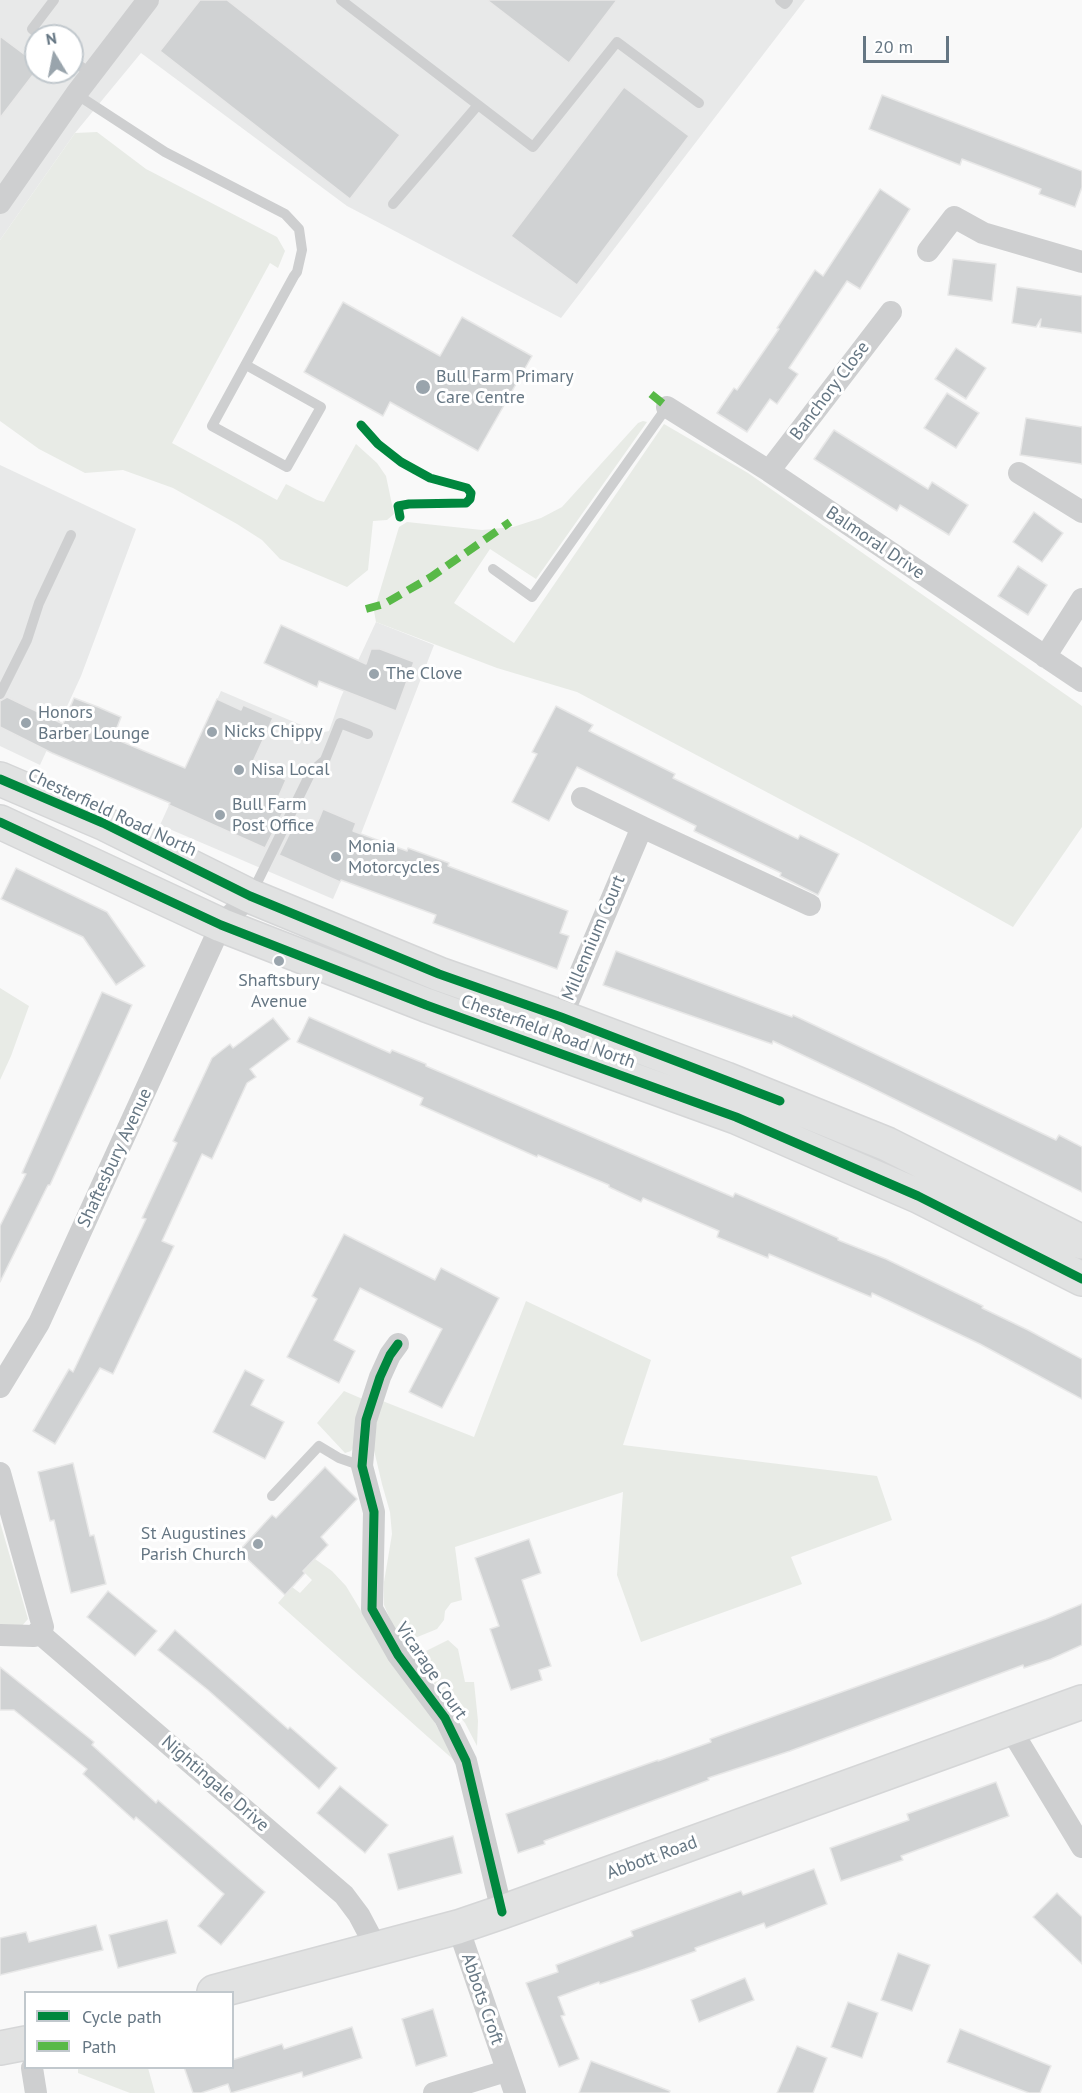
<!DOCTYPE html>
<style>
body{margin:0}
#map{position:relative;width:1082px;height:2093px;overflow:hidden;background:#f9f9f9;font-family:"PT Sans",sans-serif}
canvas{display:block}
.legend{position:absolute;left:24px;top:1991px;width:210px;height:78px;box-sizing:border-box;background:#fff;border:2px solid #c1c8cd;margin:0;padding:8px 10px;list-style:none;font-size:18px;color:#657683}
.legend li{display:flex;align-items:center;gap:12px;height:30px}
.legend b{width:30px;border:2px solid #c1c8cd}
.north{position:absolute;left:24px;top:24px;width:60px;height:60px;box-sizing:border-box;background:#fff;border:2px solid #c1c8cd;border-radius:50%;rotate:350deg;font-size:16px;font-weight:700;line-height:24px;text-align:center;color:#657683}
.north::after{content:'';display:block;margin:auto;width:21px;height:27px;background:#99a4ac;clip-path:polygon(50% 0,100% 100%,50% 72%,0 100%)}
.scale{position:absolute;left:863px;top:36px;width:86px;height:27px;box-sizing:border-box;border:3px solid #657683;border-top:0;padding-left:8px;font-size:18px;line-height:21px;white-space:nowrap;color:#657683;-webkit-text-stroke:4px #fff;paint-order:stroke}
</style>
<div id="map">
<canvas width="1082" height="2093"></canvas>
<ul class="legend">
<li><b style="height:8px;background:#00873e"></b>Cycle path</li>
<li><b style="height:8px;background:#58b947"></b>Path</li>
</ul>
<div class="north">N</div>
<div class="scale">20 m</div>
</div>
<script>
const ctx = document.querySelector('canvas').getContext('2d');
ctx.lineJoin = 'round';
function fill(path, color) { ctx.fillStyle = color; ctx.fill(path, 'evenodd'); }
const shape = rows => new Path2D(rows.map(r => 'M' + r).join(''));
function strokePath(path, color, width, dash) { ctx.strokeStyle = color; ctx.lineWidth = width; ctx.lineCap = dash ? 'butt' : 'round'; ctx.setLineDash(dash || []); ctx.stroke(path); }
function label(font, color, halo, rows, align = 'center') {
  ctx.font = font + ' "PT Sans",sans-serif'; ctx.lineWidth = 6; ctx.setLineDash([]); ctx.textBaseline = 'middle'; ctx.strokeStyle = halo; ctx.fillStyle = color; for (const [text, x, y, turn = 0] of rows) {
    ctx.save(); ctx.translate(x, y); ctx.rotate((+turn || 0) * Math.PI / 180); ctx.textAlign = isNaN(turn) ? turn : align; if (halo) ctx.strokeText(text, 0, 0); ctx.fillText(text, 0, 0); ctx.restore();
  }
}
const built = shape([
 [0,0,805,0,561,318,347,206,141,53,75,133,0,240],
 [36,36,72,36,72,72,36,72],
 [0,465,136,529,81,676,40,765,0,746],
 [376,622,434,645,357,844,333,899,160,825,221,691,320,733,329,731,341,697]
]);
const green = shape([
 [97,132,146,169,277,237,285,251,278,268,270,263,172,443,277,500,286,484,317,500,324,502,356,444,377,463,386,476,394,514,387,520,373,521,368,570,347,587,280,559,262,540,237,524,173,488,123,470,85,473,39,449,0,421,0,240,75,133],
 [643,421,647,422,536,579,490,549,454,603,514,643,664,424,748,473,1082,706,1082,827,1013,927,865,844,577,692,497,668,376,622,374,611,399,527,407,522,482,530,513,527,541,518,562,507,638,423],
 [0,988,29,1006,11,1056,0,1080],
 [526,1301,651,1360,623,1445,877,1476,892,1520,791,1557,802,1584,641,1642,617,1575,623,1492,455,1547,462,1600,451,1603,445,1611,444,1620,437,1629,415,1638,405,1639,397,1635,384,1605,384,1582,392,1534,390,1512,382,1484,373,1446,380,1400,474,1437],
 [344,1391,365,1400,358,1441,351,1451,345,1453,317,1423],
 [0,1522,28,1619,20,1628,0,1627],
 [315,1559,332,1571,346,1586,384,1649,428,1710,456,1762,278,1603,292,1587,300,1593,312,1580,303,1571],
 [448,1640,458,1649,465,1682,474,1682,478,1721,477,1746,465,1723,418,1663,424,1652],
 [78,2068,148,2068,155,2093,130,2093,78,2073]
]);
const building = shape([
 [200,0,227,0,400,135,350,199,160,51,200,0],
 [487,0,617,0,569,63,487,0],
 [0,36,36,63,36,71,0,118,0,36],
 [624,87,689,136,577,285,511,236,624,87],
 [882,95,1082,171,1082,187,1075,207,1039,194,1041,189,962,159,960,165,869,129,882,95],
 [880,189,910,209,860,289,847,281,789,368,798,374,777,404,770,399,747,432,717,413,734,388,737,390,779,329,777,328,815,270,823,276,880,189],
 [953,259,996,264,992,301,948,295,953,259],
 [1017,287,1082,296,1082,333,1040,327,1041,319,1036,327,1012,323,1017,287],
 [343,302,440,356,462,317,532,356,478,451,390,402,383,416,304,372,343,302],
 [956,348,986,368,966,399,935,379,956,348],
 [947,393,979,413,956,448,924,428,947,393],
 [1026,418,1082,427,1082,464,1020,455,1026,418],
 [834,430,928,489,932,482,968,505,949,535,900,505,897,511,814,459,834,430],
 [1034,512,1063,533,1042,562,1013,542,1034,512],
 [1018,566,1047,585,1028,615,998,596,1018,566],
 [281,625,366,664,371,649,380,649,414,662,396,711,319,681,317,687,264,663,281,625],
 [7,697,63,724,74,698,98,707,121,717,113,738,185,768,217,699,241,710,243,705,273,718,252,764,286,780,274,807,283,812,265,848,169,805,170,803,52,753,0,727,0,701,7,697],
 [556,706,593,725,589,731,675,774,673,778,798,839,800,835,839,854,818,895,780,876,781,873,694,831,696,826,577,767,549,821,512,802,537,754,532,752,556,706],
 [323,809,356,823,353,831,407,851,408,848,449,863,448,866,568,911,560,933,569,936,557,969,433,923,436,915,341,880,340,882,279,855,297,818,316,826,323,809],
 [16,868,107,912,145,966,116,985,83,937,1,899,16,868],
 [616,951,792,1017,793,1015,1056,1140,1059,1135,1082,1147,1082,1192,866,1085,773,1041,772,1044,603,985,616,951],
 [102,992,132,1005,50,1185,48,1185,0,1282,0,1226,26,1174,22,1173,102,992],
 [309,1017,390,1053,392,1050,426,1064,426,1066,733,1197,735,1193,786,1215,838,1238,838,1240,886,1259,983,1306,982,1308,1028,1330,1082,1359,1082,1399,980,1344,872,1293,871,1297,769,1254,768,1258,717,1237,719,1231,643,1198,641,1202,609,1187,609,1185,538,1155,537,1157,420,1105,423,1098,297,1042,309,1017],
 [273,1018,290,1039,250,1069,256,1077,247,1083,212,1159,202,1154,162,1241,174,1246,113,1374,100,1368,55,1444,33,1431,69,1369,73,1372,146,1219,142,1218,177,1143,173,1141,212,1058,230,1044,233,1048,273,1018],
 [344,1234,435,1280,441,1268,499,1298,442,1408,409,1392,442,1329,360,1288,334,1340,355,1351,339,1383,287,1357,317,1299,312,1296,344,1234],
 [245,1370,264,1380,251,1405,284,1422,265,1459,213,1432,245,1370],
 [73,1463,90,1536,94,1535,106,1584,71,1593,54,1520,50,1521,38,1472,73,1463],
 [325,1467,357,1499,321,1537,328,1545,303,1571,305,1573,285,1595,239,1551,272,1515,276,1518,325,1467],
 [529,1539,541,1573,522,1580,551,1666,539,1670,542,1680,511,1690,490,1629,499,1626,475,1558,529,1539],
 [108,1591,157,1631,135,1656,87,1617,108,1591],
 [1082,1604,1082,1645,1051,1659,1024,1668,1023,1665,790,1751,708,1778,709,1780,544,1841,545,1844,518,1853,506,1814,658,1760,658,1761,711,1742,710,1739,1046,1619,1082,1604],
 [175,1630,288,1729,290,1727,337,1768,319,1789,208,1690,158,1650,175,1630],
 [0,1667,94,1742,92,1745,156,1803,158,1800,265,1892,221,1945,198,1926,224,1894,136,1817,134,1820,83,1774,87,1769,14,1710,0,1710,0,1667],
 [996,1782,1009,1816,901,1856,903,1860,841,1881,830,1848,909,1820,907,1814,996,1782],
 [340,1786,388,1825,365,1853,317,1813,340,1786],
 [453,1836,462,1873,398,1890,388,1854,453,1836],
 [814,1869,827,1904,766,1928,764,1923,695,1948,696,1951,645,1969,600,1984,599,1982,558,1997,565,2015,561,2016,579,2059,559,2067,526,1983,558,1972,556,1965,633,1936,631,1931,741,1891,743,1895,814,1869],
 [1057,1893,1082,1917,1082,1964,1033,1917,1057,1893],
 [167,1920,176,1953,118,1968,109,1935,167,1920],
 [96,1925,103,1950,0,1975,0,1938,26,1932,29,1942,96,1925],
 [898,1953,930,1965,912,2011,881,2000,898,1953],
 [745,1978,754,2000,699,2022,691,2000,745,1978],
 [848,2002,878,2013,862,2058,831,2047,848,2002],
 [433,2009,447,2056,416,2066,402,2019,433,2009],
 [352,2027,362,2058,303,2077,302,2072,231,2093,228,2084,201,2093,193,2093,184,2067,232,2067,232,2060,282,2044,284,2049,352,2027],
 [960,2029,1051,2066,1040,2093,1029,2093,947,2062,960,2029],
 [797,2046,827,2058,813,2093,777,2093,797,2046],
 [591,2061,670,2091,669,2093,579,2093,591,2061]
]);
const service = shape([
 [341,0,533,147,617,42,699,103],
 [780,0,785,4,788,0],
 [41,36,32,29,54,0],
 [72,60,91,74],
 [76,94,165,152,285,214,299,229,302,250,297,272,294,276,212,426,287,467,321,407,246,365],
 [393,204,478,105],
 [493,569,532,597,667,407],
 [0,694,27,640,39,603,71,535],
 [252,893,311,772,325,760,340,723,368,734],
 [272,1496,319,1446,339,1458,362,1466]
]);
const minor = shape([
 [0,203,76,94,148,0],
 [928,251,954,217,983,233,1082,262],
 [667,407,769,471,1082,681],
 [769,471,891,312],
 [1019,473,1082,512],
 [1045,657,1082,599],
 [642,827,810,905],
 [548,1049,642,827,582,798],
 [398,1344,390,1355,380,1377,366,1420,362,1466,374,1512,372,1609,398,1655,445,1718,466,1761,502,1912],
 [0,1387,39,1323,221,925,250,896],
 [0,1473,43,1627,34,1636,0,1635],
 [38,1632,344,1895,359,1915,377,1949],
 [1010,1728,1082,1847],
 [458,1927,515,2093],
 [32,2068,36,2093],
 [434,2093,506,2071]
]);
const primary = shape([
 [0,779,103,823,250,896,439,974,561,1017,726,1079,887,1144,1082,1242],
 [0,822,221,925,426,1005,736,1117,918,1196,1082,1279],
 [214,1992,458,1927,502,1912,1082,1702],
 [0,2048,26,2043]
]);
const quiet = shape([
 [651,394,667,407],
 [366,609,384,604,431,577,510,522]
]);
const cycleway = shape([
 [361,425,378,444,401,462,430,478,467,488,471,493,470,499,466,503,409,504,398,506,400,517],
 [0,779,103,823,250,896,439,974,561,1017,780,1101],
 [0,822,221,925,426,1005,736,1117,918,1196,1082,1279],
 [398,1344,390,1355,380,1377,366,1420,362,1466,374,1512,372,1609,398,1655,445,1718,466,1761,502,1912]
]);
const markers = [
 [423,387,8,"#99a4ac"],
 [374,674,6,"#99a4ac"],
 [26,723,6,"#99a4ac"],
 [212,732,6,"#99a4ac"],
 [239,770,6,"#99a4ac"],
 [220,815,6,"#99a4ac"],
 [336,857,6,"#99a4ac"],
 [279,961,6,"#99a4ac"],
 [258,1544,6,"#99a4ac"]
];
const poiNames = [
 ["Bull Farm Primary",436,377],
 ["Care Centre",436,398],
 ["The Clove",386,674],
 ["Honors",38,713],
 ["Barber Lounge",38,734],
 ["Nicks Chippy",224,732],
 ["Nisa Local",251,770],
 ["Bull Farm",232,805],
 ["Post Office",232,826],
 ["Monia",348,847],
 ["Motorcycles",348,868],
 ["Shaftsbury",279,981,"center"],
 ["Avenue",279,1002,"center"],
 ["St Augustines",246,1534,"right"],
 ["Parish Church",246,1555,"right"]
];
const streetNames = [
 ["Banchory Close",830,391,-53],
 ["Balmoral Drive",875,543,34],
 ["Chesterfield Road North",112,813,25],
 ["Millennium Court",594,938,-67],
 ["Chesterfield Road North",548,1032,20],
 ["Shaftesbury Avenue",115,1158,-65],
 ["Vicarage Court",431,1671,56],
 ["Nightingale Drive",215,1784,41],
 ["Abbott Road",652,1858,-20],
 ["Abbots Croft",482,1999,71]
];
fill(built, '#e8e9e9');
fill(green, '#e8ebe6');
fill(building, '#d0d2d3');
strokePath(building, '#e8e8e8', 1.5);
strokePath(primary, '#d5d6d7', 36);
strokePath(service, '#cecfd0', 10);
strokePath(minor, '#cecfd0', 22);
strokePath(primary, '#e1e2e2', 33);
strokePath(quiet, '#58b947', 8, [15, 8]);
strokePath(cycleway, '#00873e', 9);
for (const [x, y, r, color] of markers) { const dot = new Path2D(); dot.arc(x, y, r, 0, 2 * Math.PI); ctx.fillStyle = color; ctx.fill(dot); strokePath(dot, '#fff', 2); }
label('18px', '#657683', '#fff', poiNames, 'left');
label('18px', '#657683', '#fff', streetNames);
</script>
